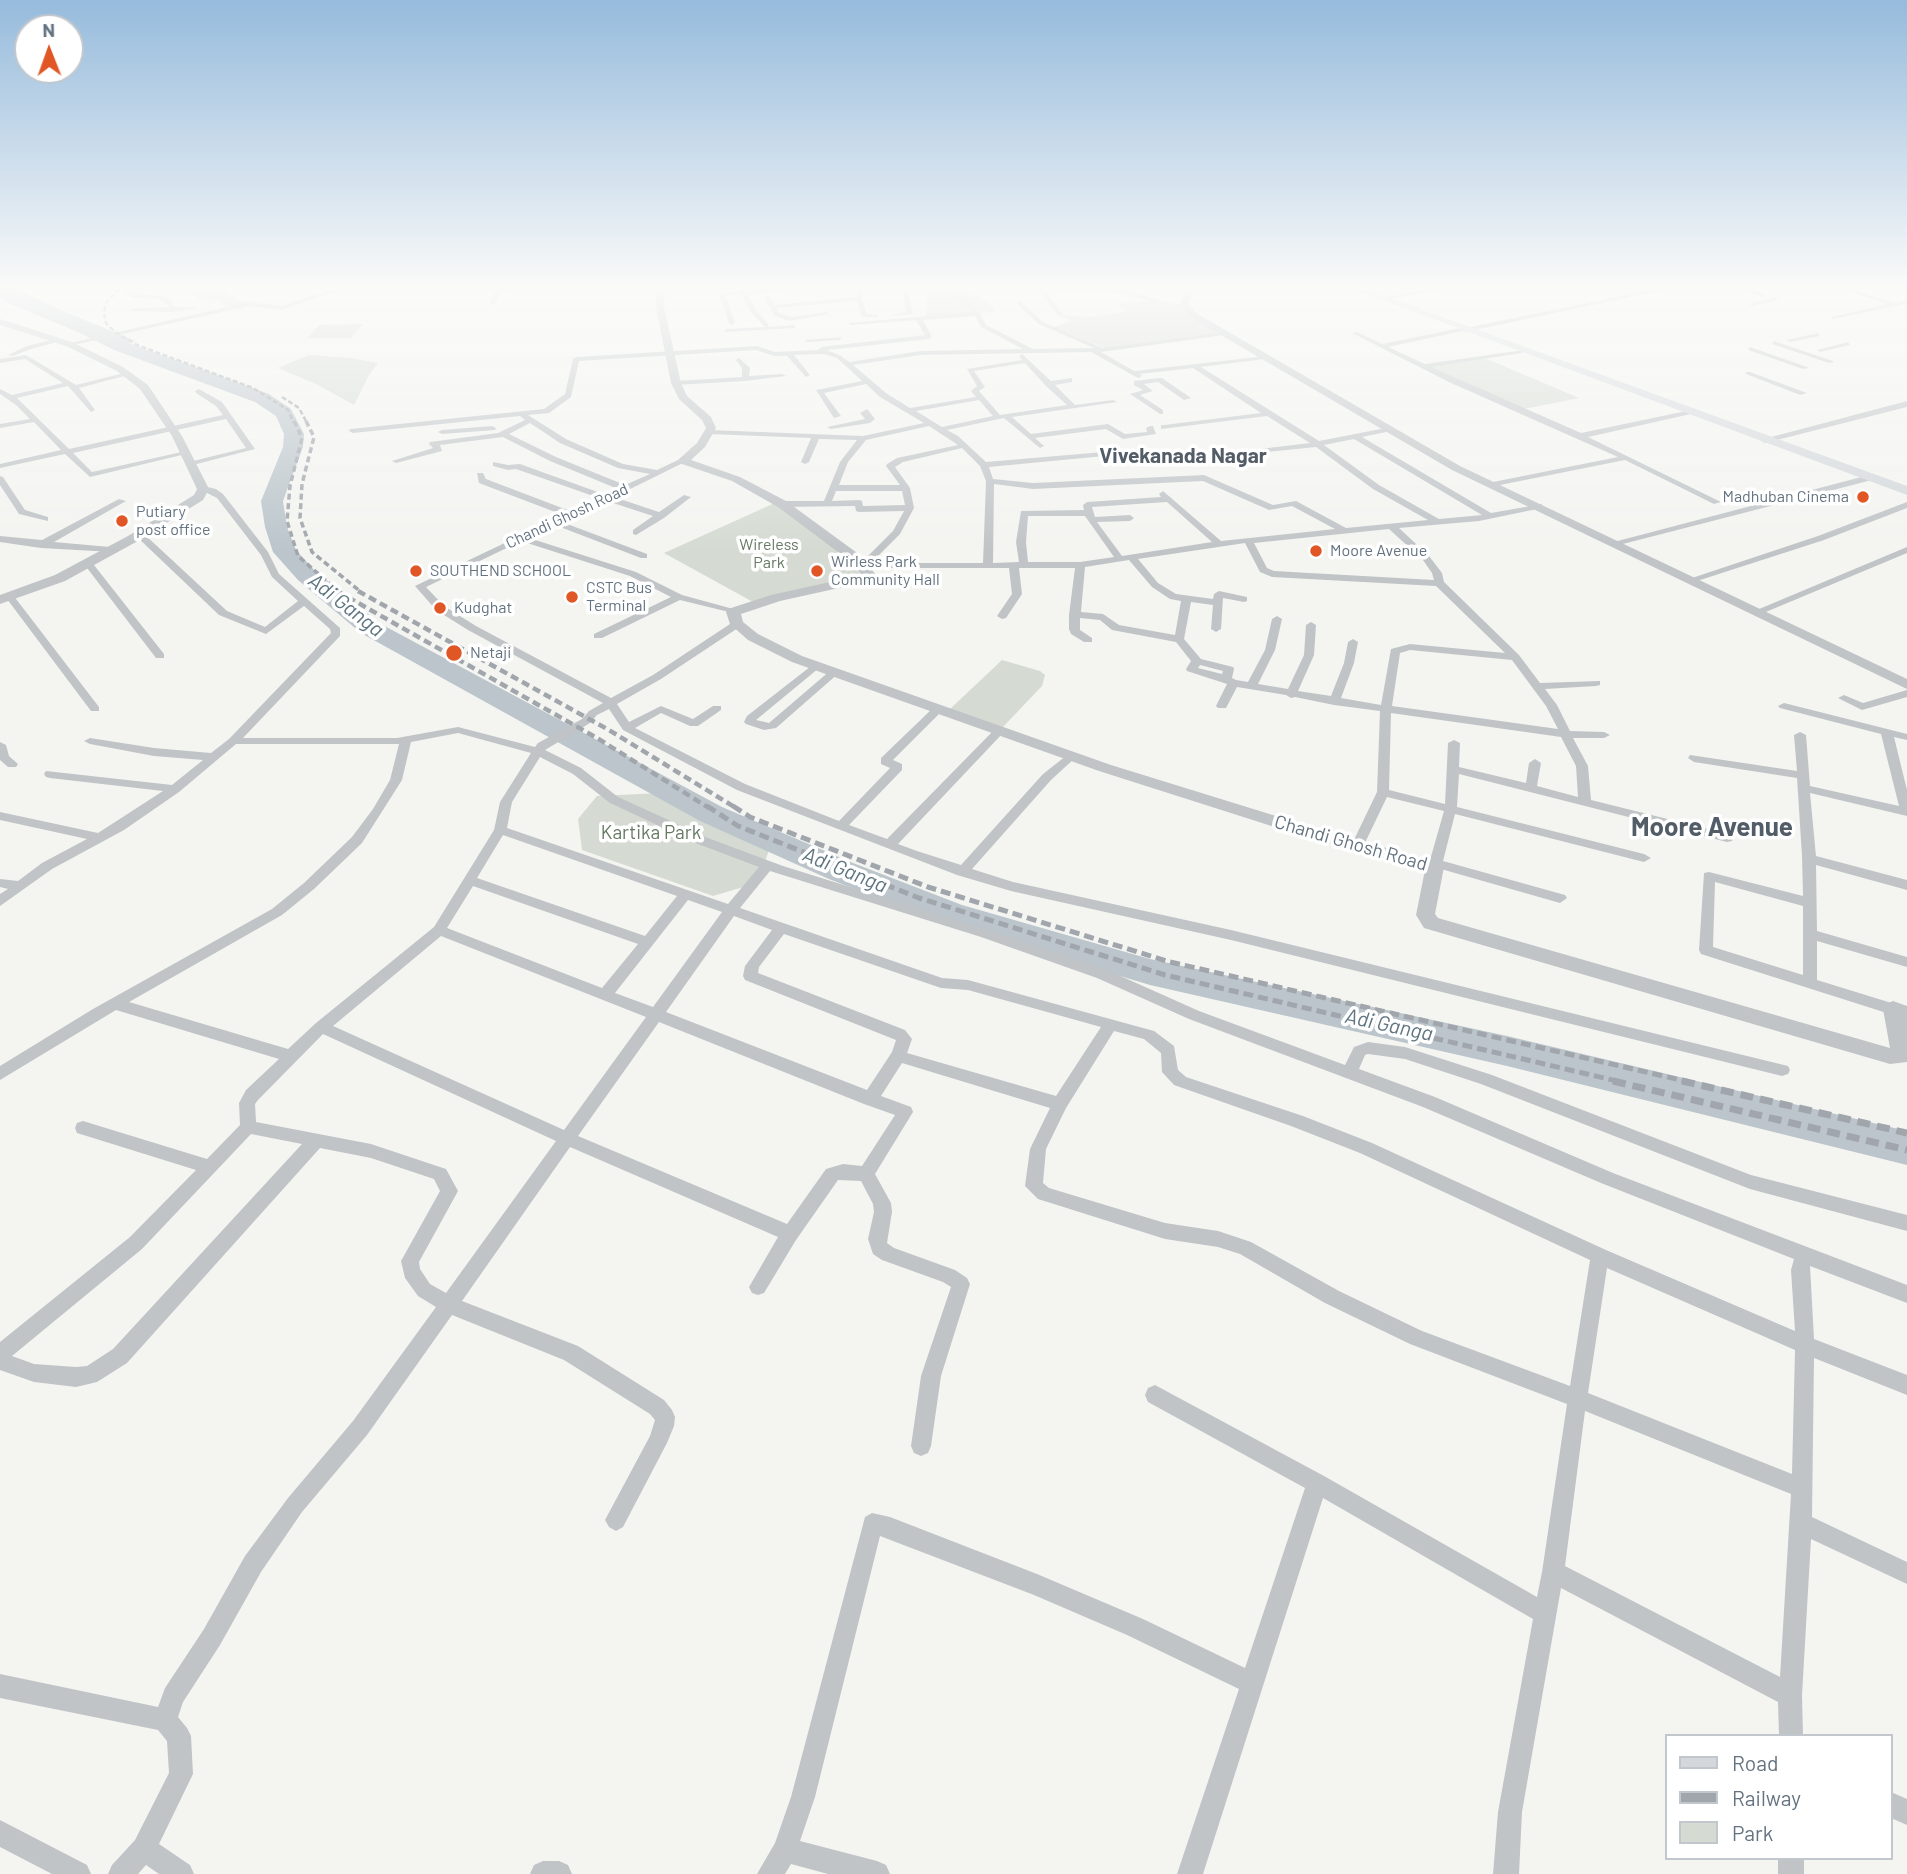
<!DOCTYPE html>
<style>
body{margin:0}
#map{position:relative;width:1907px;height:1874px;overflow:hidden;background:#f4f5f1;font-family:Barlow,sans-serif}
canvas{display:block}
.legend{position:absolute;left:1665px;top:1734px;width:228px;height:126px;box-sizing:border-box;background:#fff;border:2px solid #c1c7cd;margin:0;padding:9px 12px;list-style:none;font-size:21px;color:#647381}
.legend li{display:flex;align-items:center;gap:14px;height:35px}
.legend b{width:35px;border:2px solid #c1c7cd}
.north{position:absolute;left:14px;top:14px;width:70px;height:70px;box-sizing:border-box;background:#fff;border:2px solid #c1c7cd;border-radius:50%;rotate:359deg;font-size:19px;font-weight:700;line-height:28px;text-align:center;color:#647381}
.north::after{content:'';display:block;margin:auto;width:24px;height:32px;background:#e05725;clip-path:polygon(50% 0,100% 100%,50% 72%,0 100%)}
</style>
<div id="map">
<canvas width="1907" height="1874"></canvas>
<ul class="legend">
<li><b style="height:9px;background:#d4d8dc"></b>Road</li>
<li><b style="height:9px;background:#a1a6ac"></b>Railway</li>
<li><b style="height:19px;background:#d5dbd2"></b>Park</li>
</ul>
<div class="north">N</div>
</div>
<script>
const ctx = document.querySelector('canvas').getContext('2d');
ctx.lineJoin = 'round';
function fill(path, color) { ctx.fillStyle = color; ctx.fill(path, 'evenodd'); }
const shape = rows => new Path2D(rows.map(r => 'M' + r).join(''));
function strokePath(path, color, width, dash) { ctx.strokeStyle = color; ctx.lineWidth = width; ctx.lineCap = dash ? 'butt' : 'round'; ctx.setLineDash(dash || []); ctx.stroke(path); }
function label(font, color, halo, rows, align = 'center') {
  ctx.font = font + ' Barlow,sans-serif'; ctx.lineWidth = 7; ctx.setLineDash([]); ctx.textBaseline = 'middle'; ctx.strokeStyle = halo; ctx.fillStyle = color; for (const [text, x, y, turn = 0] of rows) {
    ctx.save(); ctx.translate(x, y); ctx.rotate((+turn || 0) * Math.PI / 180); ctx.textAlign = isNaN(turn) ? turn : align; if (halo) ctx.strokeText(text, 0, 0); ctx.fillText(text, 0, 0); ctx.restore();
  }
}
const green = shape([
 [186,289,226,289,221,291,248,303,225,307,220,301,200,300],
 [933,289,954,289,981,297,990,304,995,312,925,317,928,292],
 [1151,300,1180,304,1191,315,1223,333,1104,348,1053,327,1071,321,1059,315,1087,317,1125,312,1118,304],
 [363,324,351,338,307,338,319,325],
 [309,355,351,358,378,363,369,375,354,405,318,385,278,368],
 [1485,358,1579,398,1524,409,1429,367],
 [777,502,856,561,865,576,753,602,664,553],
 [1002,660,1040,671,1045,675,1042,686,1002,728,950,709],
 [660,793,771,845,757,883,713,896,582,850,578,819,597,796]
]);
const water = shape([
 [0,289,17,289,41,302,136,341,113,347,4,301,0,298]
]);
const river = shape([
 [0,289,17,289,126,342,269,394,291,409,304,434,303,447,283,501,287,527,296,550,314,570,379,623,722,807,853,863,962,905,1150,959,1507,1036,1907,1131,1907,1165,1507,1066,1150,985,938,921,829,879,700,821,361,633,298,580,273,552,265,527,261,501,283,447,284,434,276,416,255,402,114,350,25,306,0,289]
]);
const minor = shape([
 [130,289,136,294,164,296,169,298,175,307,200,308,174,312,130,311,132,308,169,307,161,299,135,298,125,294,125,292,130,289],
 [334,289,342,289,282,310,249,306,69,346,66,344,249,302,282,306,334,289],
 [495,289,520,289,500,291,496,303,493,305,490,303,495,289],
 [858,289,864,289,862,299,867,314,878,315,878,317,862,317,857,301,776,308,779,313,790,317,826,312,829,314,789,321,774,315,764,297,769,296,774,305,856,297,858,289],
 [949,289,955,289,958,294,979,312,986,325,1033,349,1094,348,1039,324,1017,304,1017,302,1021,302,1043,322,1102,348,1226,332,1224,335,1101,352,1134,371,1266,356,1264,359,1201,367,1319,441,1391,427,1391,431,1362,437,1491,513,1542,504,1542,508,1479,521,1399,528,1429,556,1442,573,1444,582,1519,655,1540,683,1600,681,1600,685,1596,686,1545,689,1557,705,1570,731,1604,732,1610,735,1604,738,1573,738,1588,766,1591,800,1732,835,1733,838,1732,841,1727,842,1459,774,1457,807,1644,854,1651,858,1644,862,1455,814,1443,861,1565,895,1567,898,1560,903,1441,869,1435,871,1430,870,1428,867,1444,811,1387,797,1362,849,1352,849,1351,846,1377,792,1380,711,1334,705,1295,697,1291,698,1286,695,1237,687,1226,708,1218,708,1216,706,1227,684,1187,671,1186,669,1191,661,1176,642,1112,630,1100,620,1080,618,1080,630,1092,638,1092,642,1084,642,1071,634,1069,629,1069,615,1075,568,1019,568,1022,594,1006,618,1002,619,997,616,1012,594,1009,568,860,568,860,564,893,531,904,511,859,512,856,511,855,506,782,507,778,504,782,501,824,501,840,462,857,440,819,439,809,462,805,464,801,462,811,438,709,434,705,432,709,430,863,436,924,423,880,397,866,384,824,393,841,416,834,418,816,390,862,381,837,358,824,354,794,355,810,375,806,377,787,356,774,356,756,350,579,361,571,397,549,413,528,415,566,439,623,464,657,470,680,459,687,461,614,497,659,512,684,495,691,497,664,518,636,535,633,534,633,530,653,516,607,501,562,522,647,554,647,558,641,558,555,525,529,538,636,572,682,595,737,610,737,614,680,600,602,638,594,638,594,634,671,597,630,576,521,541,426,587,444,606,476,626,611,698,653,675,733,622,741,622,741,626,661,679,617,704,629,722,661,706,693,719,713,706,721,706,721,710,698,726,690,726,661,713,635,728,745,784,839,821,890,768,881,764,881,758,934,707,942,707,942,711,893,760,902,764,902,770,849,825,887,839,995,729,1003,729,1003,733,898,844,917,851,961,865,1043,774,1071,752,1075,754,1075,758,1051,780,972,869,1013,882,1231,930,1788,1066,1790,1070,1788,1074,1782,1076,1231,940,1011,891,957,875,737,790,623,730,609,709,597,715,590,723,545,750,581,768,618,797,708,838,783,866,991,931,1107,970,1199,1011,1345,1065,1354,1047,1368,1042,1405,1047,1492,1075,1751,1175,1907,1215,1907,1231,1750,1189,1481,1084,1405,1059,1368,1054,1365,1055,1359,1069,1435,1097,1613,1173,1907,1285,1907,1303,1810,1266,1814,1339,1907,1375,1907,1395,1814,1358,1812,1517,1907,1562,1907,1584,1811,1539,1802,1695,1803,1736,1779,1736,1778,1702,1561,1588,1522,1812,1519,1874,1493,1874,1498,1812,1533,1619,1323,1498,1203,1874,1177,1874,1239,1689,1127,1635,1034,1595,880,1536,815,1797,800,1841,877,1861,886,1865,890,1874,828,1874,791,1864,785,1874,757,1874,775,1843,791,1797,865,1517,872,1513,890,1517,1037,1574,1143,1619,1245,1668,1305,1488,1148,1402,1145,1395,1148,1388,1155,1385,1324,1476,1537,1597,1542,1572,1567,1404,1410,1344,1325,1303,1240,1254,1218,1247,1165,1239,1038,1199,1025,1186,1030,1149,1050,1108,902,1063,881,1096,911,1107,913,1112,875,1174,891,1203,892,1212,887,1243,894,1248,955,1270,967,1278,970,1284,941,1376,931,1446,928,1453,921,1456,914,1453,911,1446,921,1376,951,1287,943,1282,882,1260,873,1254,868,1239,874,1212,873,1204,861,1181,838,1180,796,1240,764,1293,758,1295,752,1293,749,1287,778,1237,570,1147,462,1301,578,1346,664,1400,672,1410,675,1417,674,1426,667,1443,623,1527,616,1531,609,1527,605,1520,650,1436,655,1420,650,1414,564,1360,452,1315,367,1435,302,1512,261,1572,220,1645,183,1702,178,1717,187,1728,191,1736,193,1774,159,1844,190,1865,194,1874,159,1874,146,1865,138,1874,108,1874,112,1865,135,1840,169,1773,167,1741,158,1730,0,1698,0,1674,158,1707,165,1688,204,1629,245,1556,288,1498,353,1421,436,1307,418,1296,405,1278,401,1261,440,1191,434,1179,371,1158,320,1148,127,1363,97,1382,76,1387,34,1382,0,1370,0,1342,130,1237,196,1170,77,1133,75,1128,77,1123,83,1121,207,1159,240,1125,239,1103,246,1090,279,1059,116,1010,0,1080,0,1066,93,1009,272,909,304,883,352,837,373,809,390,780,399,744,236,744,179,792,124,830,52,869,0,906,0,894,8,889,0,887,0,879,18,881,42,863,87,839,0,820,0,812,98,833,163,791,50,778,46,777,44,774,46,771,172,785,203,760,154,756,90,744,84,741,90,738,154,748,211,753,229,739,331,633,330,629,304,606,266,634,219,615,135,535,143,533,227,611,265,627,298,601,272,577,261,555,217,498,199,489,203,486,216,489,223,494,268,552,279,574,340,628,340,636,243,738,397,738,458,727,535,747,538,743,582,719,589,711,603,703,468,630,436,610,415,586,563,515,479,483,477,473,483,473,486,479,570,511,599,498,516,469,508,470,493,466,493,462,508,465,520,464,606,495,618,489,550,461,503,437,440,445,442,451,396,463,392,461,433,448,429,444,430,442,498,433,525,420,520,416,353,433,349,431,350,429,544,409,565,394,573,359,576,357,757,346,775,352,818,350,821,347,925,335,916,320,851,325,848,323,973,312,953,296,949,289],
 [975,316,981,327,1023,349,921,351,849,362,841,356,827,350,929,339,932,337,923,320,975,316],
 [1091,352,1138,378,1142,376,1140,374,1193,368,1261,413,1164,425,1161,425,1161,429,1267,416,1310,443,1251,450,1248,450,1248,454,1316,447,1373,489,1428,520,1346,528,1296,501,1273,505,1204,475,1033,483,993,479,989,467,1115,455,1119,453,1115,451,986,462,958,436,947,430,1004,418,1040,448,1044,446,1035,438,1106,429,1123,439,1156,434,1153,426,1150,426,1146,428,1147,432,1125,434,1108,424,1031,434,1012,417,1117,402,1113,400,1075,405,1055,385,1072,382,1072,378,1051,381,1022,354,1019,356,1022,360,967,369,977,386,971,391,976,397,910,408,886,393,853,365,921,355,1091,352],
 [1025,363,1046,386,1067,405,1000,415,979,391,985,387,974,371,1025,363],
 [979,400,993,416,942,427,916,411,979,400],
 [530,423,560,443,618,468,650,474,625,485,556,457,509,434,530,423],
 [929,426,958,445,897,458,887,464,886,466,900,485,839,485,848,462,866,440,929,426],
 [1354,439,1482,515,1439,519,1379,485,1324,445,1354,439],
 [962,448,980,466,986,481,983,563,871,563,900,534,914,508,910,488,895,467,903,462,962,448],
 [1203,481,1269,510,1292,506,1335,529,1221,541,1163,491,1159,494,1161,497,1087,502,1083,505,1084,510,1021,511,1016,542,1019,562,993,563,994,484,1033,489,1203,481],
 [836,491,902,491,905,505,863,506,862,501,859,500,832,501,836,491],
 [1167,502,1212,542,1122,556,1097,522,1130,521,1134,518,1130,515,1095,517,1092,507,1167,502],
 [1028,516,1085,516,1114,557,1080,562,1028,562,1026,542,1028,516],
 [1389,529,1423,560,1432,573,1434,580,1274,571,1267,568,1254,543,1389,529],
 [1245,543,1260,572,1272,577,1436,586,1505,653,1410,644,1391,649,1381,705,1341,698,1354,663,1358,642,1353,639,1348,642,1344,663,1331,696,1298,691,1314,655,1316,625,1311,622,1306,625,1304,655,1288,689,1258,684,1275,650,1282,619,1277,616,1272,619,1265,650,1248,682,1236,680,1232,678,1234,669,1233,667,1201,659,1184,639,1191,602,1213,605,1211,629,1216,632,1221,629,1223,598,1244,602,1247,601,1247,597,1219,591,1214,594,1213,599,1176,594,1158,583,1138,559,1245,543],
 [1129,560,1152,587,1170,599,1181,601,1175,635,1119,625,1103,614,1081,612,1085,567,1129,560],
 [1410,650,1512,660,1546,706,1558,729,1392,706,1400,653,1410,650],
 [1200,665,1223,671,1222,674,1198,668,1200,665],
 [1391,713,1561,737,1576,766,1578,797,1537,786,1541,763,1535,759,1529,763,1526,783,1459,767,1460,743,1454,740,1448,743,1445,804,1389,790,1391,713],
 [458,733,531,753,500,802,494,830,434,927,316,1023,288,1049,129,1002,282,915,314,889,362,843,402,780,411,742,458,733],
 [540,757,573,774,610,803,698,844,759,867,728,904,507,828,512,802,540,757],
 [503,835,677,896,645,936,477,878,503,835],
 [770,871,981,937,1097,978,1189,1019,1423,1107,1601,1183,1794,1259,1791,1270,1795,1331,1606,1250,1372,1143,1303,1116,1186,1077,1178,1070,1174,1046,1154,1031,968,980,942,978,740,908,770,871],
 [473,886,638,944,602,988,447,928,473,886],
 [688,900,722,912,653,1007,615,993,688,900],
 [734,916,772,930,745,966,743,976,745,980,896,1040,892,1052,867,1090,666,1012,734,916],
 [784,934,941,988,968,990,1101,1027,1056,1096,907,1053,912,1039,905,1030,758,973,759,967,784,934],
 [441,936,646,1017,564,1130,333,1026,441,936],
 [659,1022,864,1104,895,1115,862,1166,843,1164,826,1169,787,1224,578,1136,659,1022],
 [1114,1031,1144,1039,1161,1053,1162,1072,1174,1085,1291,1126,1360,1153,1590,1260,1570,1386,1422,1331,1339,1291,1251,1242,1218,1231,1165,1223,1049,1188,1043,1183,1046,1149,1066,1108,1114,1031],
 [323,1034,556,1141,446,1293,430,1284,420,1269,419,1262,458,1191,446,1169,371,1144,256,1122,255,1104,258,1100,323,1034],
 [251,1134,302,1144,113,1349,87,1366,76,1367,34,1364,12,1356,142,1249,251,1134],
 [1607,1268,1795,1350,1792,1474,1588,1393,1607,1268],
 [1585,1411,1791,1494,1780,1677,1565,1566,1585,1411],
 [1038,289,1117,289,1163,301,1160,303,1115,292,1046,291,1062,314,1059,316,1038,289],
 [1430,289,1441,289,1384,300,1381,298,1430,289],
 [1738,289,1747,289,1767,295,1764,297,1738,289],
 [1843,289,1851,289,1895,303,1907,300,1907,304,1832,319,1832,317,1888,304,1843,289],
 [748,290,751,292,747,294,756,310,769,325,767,327,794,325,796,328,724,332,726,329,765,327,751,312,741,294,726,296,735,323,732,325,729,323,719,294,748,290],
 [903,290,908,291,913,314,895,316,895,314,906,312,903,290],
 [1776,297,1778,300,1752,306,1749,304,1776,297],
 [1465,327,1467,330,1388,347,1425,364,1524,350,1522,353,1431,367,1581,433,1691,410,1691,414,1588,437,1721,502,1714,504,1625,460,1490,487,1489,485,1493,482,1618,457,1451,383,1352,333,1357,332,1382,344,1465,327],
 [1818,333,1820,336,1790,342,1787,340,1818,333],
 [842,337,840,340,807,342,804,340,842,337],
 [59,338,61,341,31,349,13,356,8,355,27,346,59,338],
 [1774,341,1833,361,1834,362,1829,363,1772,344,1774,341],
 [1848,342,1850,345,1820,352,1817,350,1848,342],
 [1750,347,1807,367,1809,368,1803,369,1748,350,1750,347],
 [26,355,76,385,128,372,132,374,79,388,95,410,91,412,68,386,17,398,69,449,223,415,216,406,196,393,195,391,199,389,222,402,255,449,189,466,189,462,246,448,226,419,73,453,92,472,186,451,190,453,90,477,65,454,0,468,0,464,61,450,34,422,0,428,0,424,30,419,16,405,0,394,0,389,12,395,63,383,25,359,0,363,0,359,26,355],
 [739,358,750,368,749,376,782,374,786,376,745,381,676,385,672,383,676,381,742,377,742,368,736,360,739,358],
 [1746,372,1750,372,1807,393,1800,395,1746,374,1746,372],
 [1159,378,1162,378,1191,398,1184,400,1158,382,1144,384,1153,391,1140,395,1163,410,1163,414,1160,414,1130,394,1143,390,1134,385,1134,381,1159,378],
 [867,409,875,419,870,423,831,429,827,427,865,419,860,413,867,409],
 [492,426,496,428,495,430,442,434,438,432,442,430,492,426],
 [1869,475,1873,478,1872,480,1615,546,1610,543,1869,475],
 [0,476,3,477,25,510,48,517,48,521,19,514,0,485,0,476],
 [119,499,126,501,54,542,110,547,115,550,113,552,41,548,0,542,0,536,42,540,119,499],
 [1907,502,1907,508,1824,540,1694,582,1686,580,1818,536,1907,502],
 [1907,547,1907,553,1761,614,1752,612,1907,547],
 [84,560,90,560,164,654,164,658,156,658,84,564,84,560],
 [7,595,13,595,99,707,99,711,91,711,7,599,7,595],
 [815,663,819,664,819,668,756,720,769,723,831,670,839,670,840,672,776,728,764,730,746,724,744,722,747,716,815,663],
 [1907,690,1907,697,1862,710,1838,698,1844,695,1863,703,1907,690],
 [1784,703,1907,734,1907,740,1894,737,1907,790,1907,816,1810,793,1816,856,1907,880,1907,890,1816,865,1817,931,1907,957,1907,967,1817,941,1817,980,1898,1005,1900,1009,1898,1013,1893,1015,1805,987,1701,954,1699,950,1704,873,1709,872,1803,896,1802,856,1797,778,1694,762,1688,758,1690,755,1797,771,1794,735,1800,732,1806,735,1810,786,1899,806,1881,734,1780,708,1778,706,1784,703],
 [1715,882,1803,906,1803,975,1713,947,1715,882],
 [0,742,6,745,9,756,18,764,16,767,8,767,0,760,0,742],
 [1891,1792,1907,1799,1907,1825,1891,1818,1891,1792],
 [0,1820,87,1865,91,1874,52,1874,0,1847,0,1820],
 [1778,1858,1804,1858,1804,1874,1778,1874,1778,1858],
 [543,1861,559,1861,568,1865,572,1874,530,1874,534,1865,543,1861]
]);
const tertiary = shape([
 [657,289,665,289,664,307,681,383,687,396,711,417,716,428,705,447,691,460,740,477,786,501,864,558,877,577,875,580,780,601,741,614,743,622,758,634,802,656,1111,765,1318,829,1441,863,1444,867,1435,914,1438,918,1890,1048,1883,1009,1886,1004,1893,1001,1907,1006,1907,1062,1890,1064,1424,928,1416,915,1425,870,1306,837,1099,771,792,662,748,640,730,624,726,612,728,609,771,595,862,575,854,564,778,507,732,481,679,463,679,459,697,443,706,428,702,420,679,399,671,383,656,307,657,289],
 [740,289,789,289,748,295,740,289],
 [1186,289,1194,289,1188,303,1196,313,1460,466,1907,679,1907,689,1452,470,1190,317,1180,303,1186,289],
 [1654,289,1668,289,1465,332,1461,329,1654,289],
 [0,319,72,342,123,367,148,385,182,436,209,489,203,500,136,542,65,581,0,604,0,595,55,575,128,536,194,495,197,489,172,436,140,389,117,371,66,346,0,325,0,319],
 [1907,401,1907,407,1765,443,1760,440,1907,401]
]);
const primary = shape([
 [1353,289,1366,289,1907,486,1907,495,1353,289]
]);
const railFar4 = shape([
 [119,289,106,303,104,313,106,323,115,332,137,345,253,388,288,410,294,423],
 [282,397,299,408,307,423]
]);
const railFar3 = shape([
 [294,421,302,438,290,486,287,521,298,556,339,592],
 [306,421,314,437,302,484,300,518,312,552,361,592]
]);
const railFar2 = shape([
 [337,591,597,738,709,808],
 [358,591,609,730,736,808]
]);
const railFar1 = shape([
 [707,806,738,826,919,898,1165,975,1621,1082],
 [733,806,750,817,928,887,1170,962,1689,1082]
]);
const rail = shape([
 [1613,1081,1907,1150],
 [1682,1081,1907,1133]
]);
const markers = [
 [1863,497,7,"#e05725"],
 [122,521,7,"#e05725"],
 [1316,551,7,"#e05725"],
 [416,571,7,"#e05725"],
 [817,571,7,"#e05725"],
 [572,597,7,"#e05725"],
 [440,608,7,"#e05725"],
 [454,653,9,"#e05725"]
];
const farPoinames = [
 ["Madhuban Cinema",1849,497,"right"],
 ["Putiary",136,512],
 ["post office",136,530],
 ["Moore Avenue",1330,551],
 ["Wirless Park",831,562],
 ["Community Hall",831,580],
 ["SOUTHEND SCHOOL",430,571],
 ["CSTC Bus",586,588],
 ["Terminal",586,606],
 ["Kudghat",454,608],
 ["Netaji",470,653]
];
const farStreetnames = [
 ["Chandi Ghosh Road",567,516,-25]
];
const farParknames = [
 ["Wireless",769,545],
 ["Park",769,563]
];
const parkNames = [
 ["Kartika Park",651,833]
];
const streetNames = [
 ["Chandi Ghosh Road",1351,843,16]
];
const farDistrictnames = [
 ["Vivekanada Nagar",1183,456]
];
const waterNames = [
 ["Adi Ganga",346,605,38],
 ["Adi Ganga",845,870,22],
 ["Adi Ganga",1389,1025,12]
];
const districtNames = [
 ["Moore Avenue",1712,827]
];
fill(green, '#d5dbd2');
fill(water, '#bbc5cb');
fill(river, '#bbc5cb');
fill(minor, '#c0c4c7');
fill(tertiary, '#c0c4c7');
fill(primary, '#d4d8dc');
strokePath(railFar4, '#a1a6ac', 2.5, [5, 2.5]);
strokePath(railFar3, '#a1a6ac', 3.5, [6, 3.5]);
strokePath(railFar2, '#a1a6ac', 4.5, [8, 4.5]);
strokePath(railFar1, '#a1a6ac', 5, [10, 5]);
strokePath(rail, '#a1a6ac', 7, [13, 7]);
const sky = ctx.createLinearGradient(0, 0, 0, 551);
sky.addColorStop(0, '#96bbdc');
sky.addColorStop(0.52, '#fafaf9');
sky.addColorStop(1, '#fafaf900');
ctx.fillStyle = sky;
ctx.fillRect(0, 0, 1907, 551);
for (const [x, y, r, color] of markers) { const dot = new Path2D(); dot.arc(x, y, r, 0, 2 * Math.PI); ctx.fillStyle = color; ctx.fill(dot); strokePath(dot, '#fff', 2.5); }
label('16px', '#647381', '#fff', farPoinames, 'left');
label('16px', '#647381', '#fff', farStreetnames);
label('16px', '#667963', '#fff', farParknames);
label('19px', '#667963', '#fff', parkNames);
label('19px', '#647381', '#fff', streetNames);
label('bold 21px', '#525d67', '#fff', farDistrictnames);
label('italic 21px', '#5f757f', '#fff', waterNames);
label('bold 26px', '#525d67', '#fff', districtNames);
</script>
